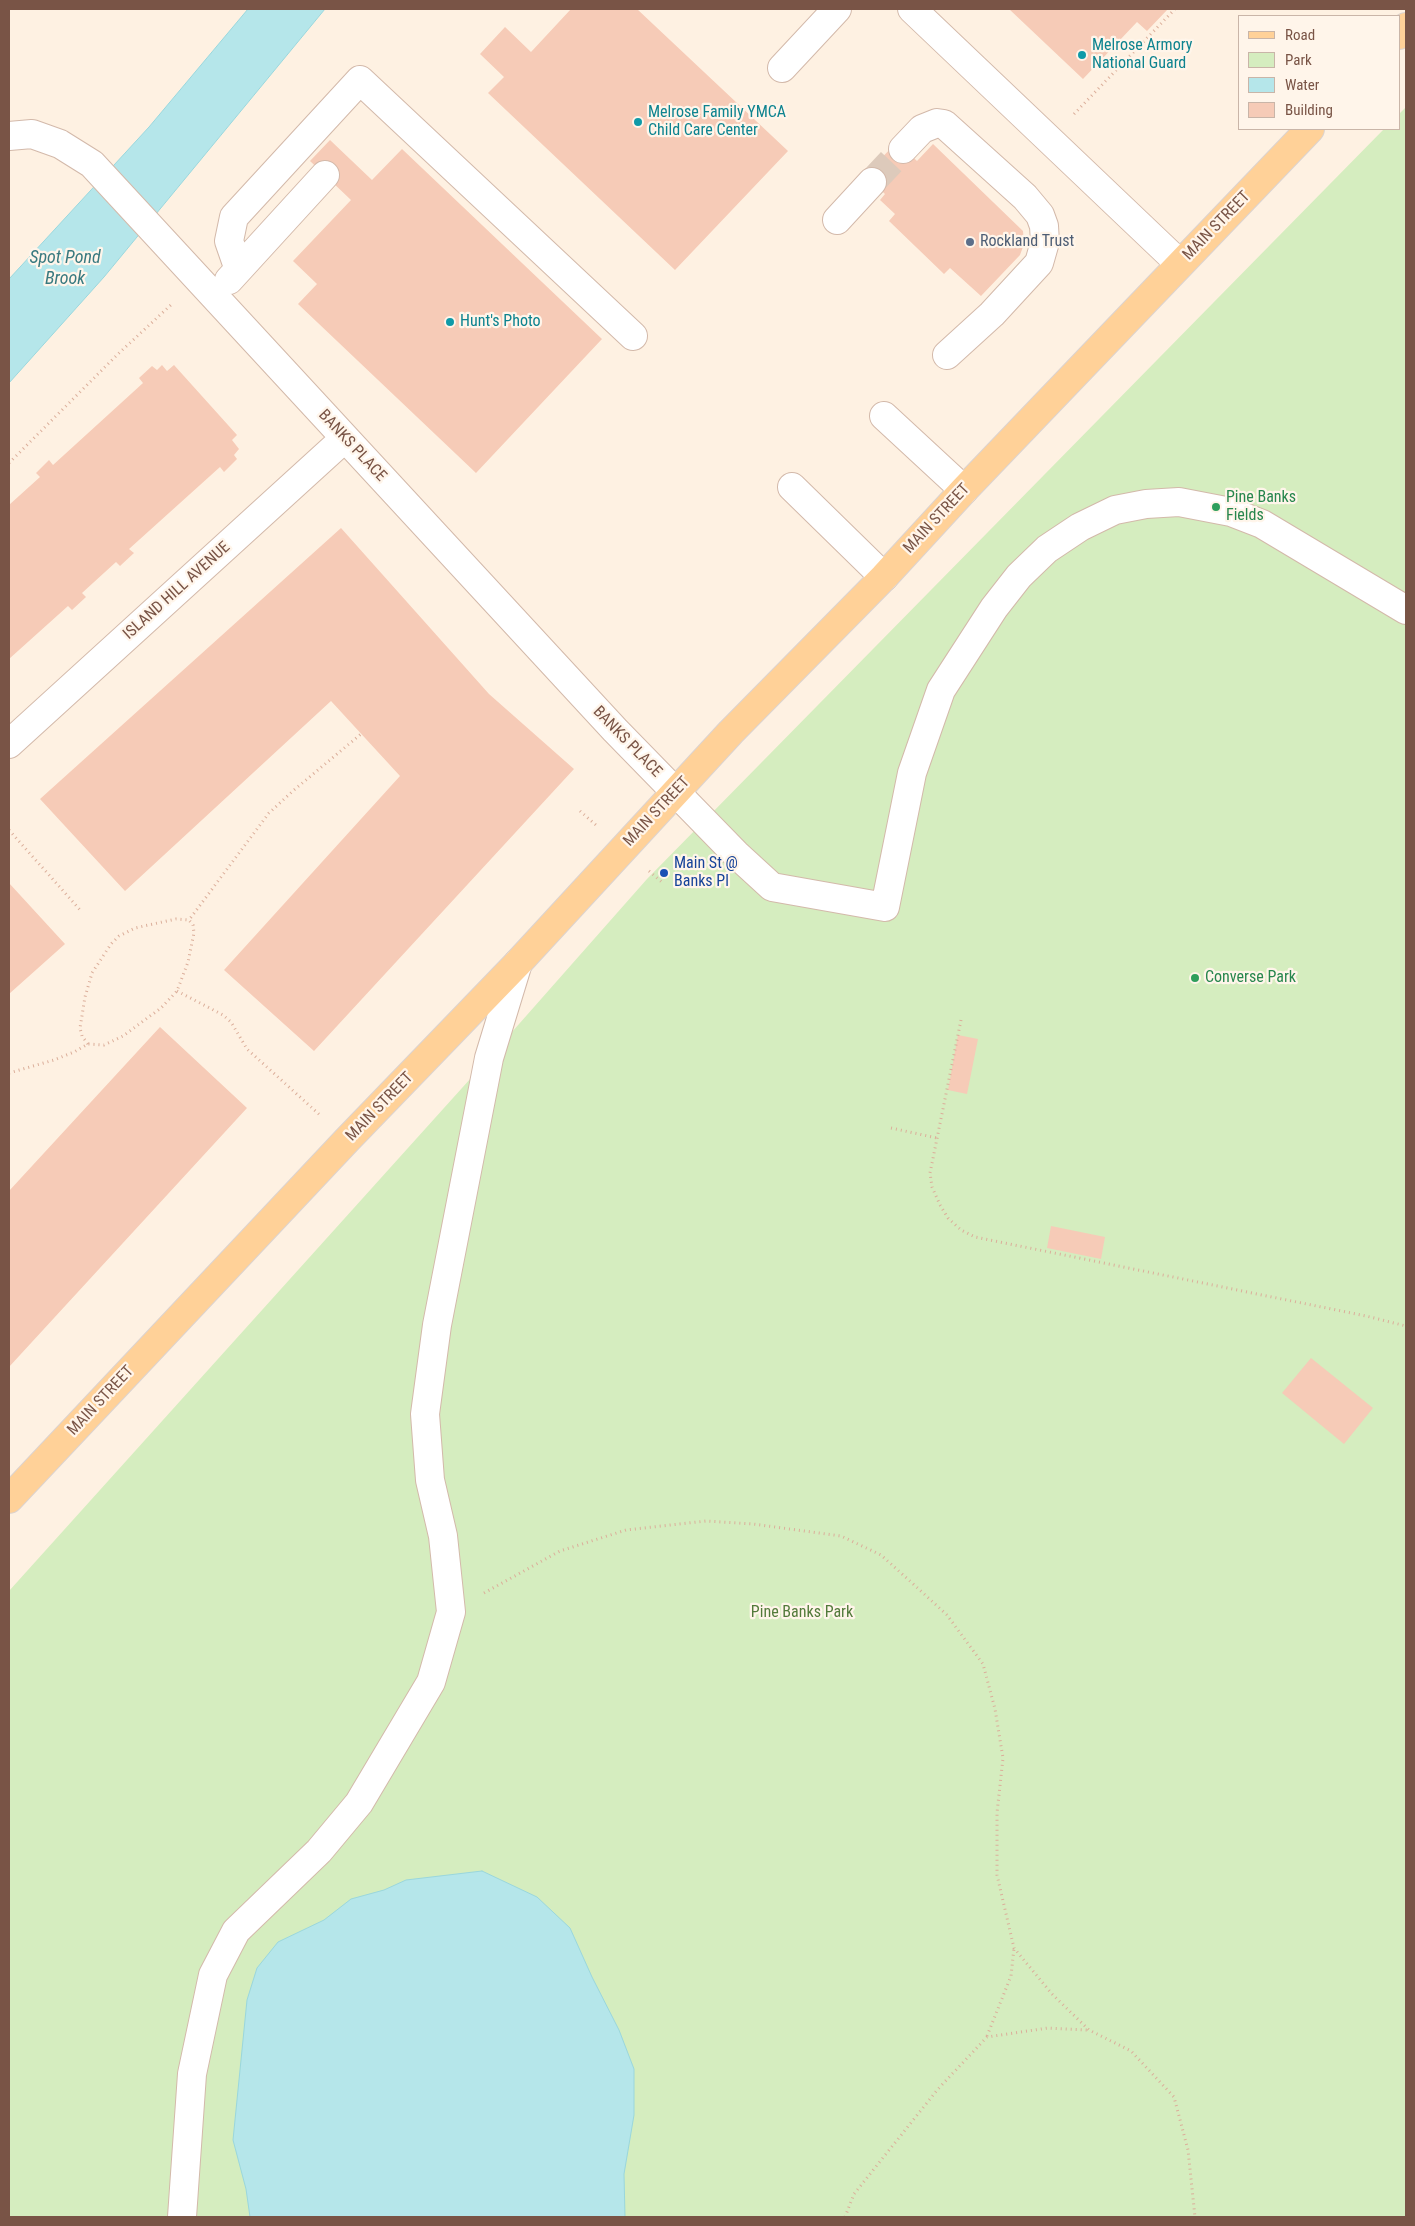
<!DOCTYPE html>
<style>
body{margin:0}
#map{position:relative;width:1415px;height:2226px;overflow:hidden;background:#fef1e2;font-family:"Roboto Condensed",sans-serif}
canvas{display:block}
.frame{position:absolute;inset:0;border:10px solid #795446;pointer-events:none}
.legend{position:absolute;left:1238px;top:15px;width:162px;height:115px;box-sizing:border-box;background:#fff5ea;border:1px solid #c9b5a8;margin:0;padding:6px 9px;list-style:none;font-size:15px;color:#795446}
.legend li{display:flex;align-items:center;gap:10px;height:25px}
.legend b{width:25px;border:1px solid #c9b5a8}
</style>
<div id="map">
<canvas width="1415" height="2226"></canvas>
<div class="frame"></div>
<ul class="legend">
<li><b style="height:6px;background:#ffd198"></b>Road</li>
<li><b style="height:14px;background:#d5edbf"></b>Park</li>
<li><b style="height:14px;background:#b5e6ea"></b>Water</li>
<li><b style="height:14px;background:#f6cbb7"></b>Building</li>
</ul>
</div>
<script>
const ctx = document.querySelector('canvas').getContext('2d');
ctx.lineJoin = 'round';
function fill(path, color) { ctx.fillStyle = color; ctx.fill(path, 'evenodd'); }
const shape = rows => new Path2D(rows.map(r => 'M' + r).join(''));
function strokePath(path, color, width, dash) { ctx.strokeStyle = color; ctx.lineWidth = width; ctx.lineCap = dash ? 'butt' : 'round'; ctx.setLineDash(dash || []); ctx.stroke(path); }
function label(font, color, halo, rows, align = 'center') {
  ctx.font = font + ' "Roboto Condensed",sans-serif'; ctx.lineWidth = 4.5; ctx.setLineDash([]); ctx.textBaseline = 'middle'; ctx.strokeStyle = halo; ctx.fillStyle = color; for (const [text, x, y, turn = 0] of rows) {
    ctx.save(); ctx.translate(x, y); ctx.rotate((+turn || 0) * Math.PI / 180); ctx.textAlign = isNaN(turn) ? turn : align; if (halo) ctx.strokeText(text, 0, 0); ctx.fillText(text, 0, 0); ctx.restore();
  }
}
const green = shape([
 [1406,107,1406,2217,9,2217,9,1591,489,1058,647,879,1384,129,1399,129,1399,114]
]);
const water = shape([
 [248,9,325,9,104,277,9,383,9,279,149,127,248,9],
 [482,1871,537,1897,570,1928,592,1977,619,2030,634,2069,634,2115,624,2174,625,2217,250,2217,246,2189,233,2140,247,2000,257,1968,278,1942,324,1920,351,1899,384,1890,406,1880,482,1871]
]);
const building = shape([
 [571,9,637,9,788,151,675,270,488,93,504,77,480,54,505,27,531,52],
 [1009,9,1168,9,1147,31,1137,22,1083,79],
 [330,140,372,180,402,149,602,339,476,473,298,304,317,284,293,261,351,200,310,161],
 [897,142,917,161,933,144,1023,231,1024,244,1020,255,981,296,950,268,944,274,889,221,895,214,880,200,885,194,865,175],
 [162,365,167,371,174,365,237,435,232,440,239,449,234,455,237,459,224,472,220,467,129,549,134,553,120,566,116,562,82,593,86,597,72,610,68,606,9,659,9,505,40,477,36,473,49,460,53,465,143,383,139,378,152,366,157,370],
 [341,528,489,694,574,769,314,1051,224,970,400,776,331,701,125,891,40,799],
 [9,883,65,944,9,994],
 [160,1027,247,1108,9,1367,9,1191],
 [958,1035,978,1039,967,1094,948,1090],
 [1051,1226,1105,1237,1101,1259,1047,1248],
 [1311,1358,1373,1408,1344,1444,1282,1393]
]);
const minorTunnel = shape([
 [872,182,903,149]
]);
const path = shape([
 [1074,114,1175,9],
 [9,463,118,354,173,303],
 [580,811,597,826],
 [9,830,81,911],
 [649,871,664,884],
 [177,991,223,1015,231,1022,247,1049,321,1116],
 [961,1020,930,1173,932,1187,940,1205,948,1218,961,1230,975,1237,1366,1316,1406,1326],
 [88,1044,82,1036,80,1028,85,997,92,973,111,944,119,936,135,928,176,919,189,920],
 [9,1073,54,1060,74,1052,88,1044,104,1045,123,1036,161,1008,177,991,188,962,194,933,193,925,189,920,269,813,294,790,361,734],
 [891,1128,937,1138],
 [484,1593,560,1551,626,1530,706,1521,753,1524,841,1536,881,1555,911,1582,947,1615,983,1664,995,1709,1003,1758,997,1813,997,1875,1014,1948,1052,1994,1089,2030,1131,2051,1174,2097,1188,2150,1195,2217],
 [987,2036,1011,1976,1014,1948],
 [845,2217,854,2194,938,2089,987,2037,1048,2028,1088,2030]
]);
const minor = shape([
 [912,9,1180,264],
 [782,68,837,9],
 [9,136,32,134,60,144,92,164,615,730,736,854,772,887,885,907,912,773,941,690,994,608,1019,576,1047,549,1080,527,1115,510,1146,504,1179,502,1231,512,1262,524,1406,610],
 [903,149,922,129,937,123,944,124,1025,197,1040,215,1044,226,1045,242,1039,263,992,314,947,355],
 [837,220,872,182],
 [238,267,229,241,234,217,360,80,633,336],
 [229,280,325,175],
 [884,416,964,490],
 [792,487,884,577],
 [9,744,345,438],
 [182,2217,192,2074,213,1975,236,1931,319,1851,359,1803,431,1682,451,1612,443,1536,430,1480,425,1414,437,1325,489,1058,518,963]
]);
const major = shape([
 [1399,35,1406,27],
 [9,1499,347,1140,518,963,731,732,884,577,964,490,1310,129]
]);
const markers = [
 [1082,55,5,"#0f9aa8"],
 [638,122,5,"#0f9aa8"],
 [970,242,5,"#5c6f8a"],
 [450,322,5,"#0f9aa8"],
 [1216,507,5,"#2e9e5b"],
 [664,873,5,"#1a4fb4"],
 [1195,978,5,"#2e9e5b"]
];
const cultureNames = [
 ["Melrose Armory",1092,46],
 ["National Guard",1092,64],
 ["Melrose Family YMCA",648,113],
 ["Child Care Center",648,131],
 ["Hunt's Photo",460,322]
];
const streetNames = [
 ["MAIN STREET",1217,226,-46],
 ["BANKS PLACE",352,446,47],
 ["MAIN STREET",937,519,-47],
 ["ISLAND HILL AVENUE",177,591,-42],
 ["BANKS PLACE",627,742,46],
 ["MAIN STREET",657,812,-47],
 ["MAIN STREET",380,1107,-46],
 ["MAIN STREET",101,1401,-47]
];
const serviceNames = [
 ["Rockland Trust",980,242]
];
const leisureNames = [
 ["Pine Banks",1226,498],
 ["Fields",1226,516],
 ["Converse Park",1205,978]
];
const transitNames = [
 ["Main St @",674,864],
 ["Banks Pl",674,882]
];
const parkNames = [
 ["Pine Banks Park",802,1613]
];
const waterNames = [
 ["Spot Pond",65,258],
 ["Brook",65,279]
];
fill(green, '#d5edbf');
fill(water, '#b5e6ea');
strokePath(water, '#9ad7dd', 1);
fill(building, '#f6cbb7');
strokePath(minorTunnel, '#ddcabb', 28, [28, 14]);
strokePath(minor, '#d3b9aa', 30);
strokePath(major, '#dcd3cf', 30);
strokePath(path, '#dbae9a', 3, [1, 4]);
strokePath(minor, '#fff', 28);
strokePath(major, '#ffd198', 28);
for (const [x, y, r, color] of markers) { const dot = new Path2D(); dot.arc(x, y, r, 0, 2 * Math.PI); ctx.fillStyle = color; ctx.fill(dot); strokePath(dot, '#fff5ea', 2); }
label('16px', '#0d838f', '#fff5ea', cultureNames, 'left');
label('16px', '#795446', '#fff5ea', streetNames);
label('16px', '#4e5e75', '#fff5ea', serviceNames, 'left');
label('16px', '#27864d', '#fff5ea', leisureNames, 'left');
label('16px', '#164399', '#fff5ea', transitNames, 'left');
label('16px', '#527a3a', '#fff5ea', parkNames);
label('italic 18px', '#38797f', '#fff5ea', waterNames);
</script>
